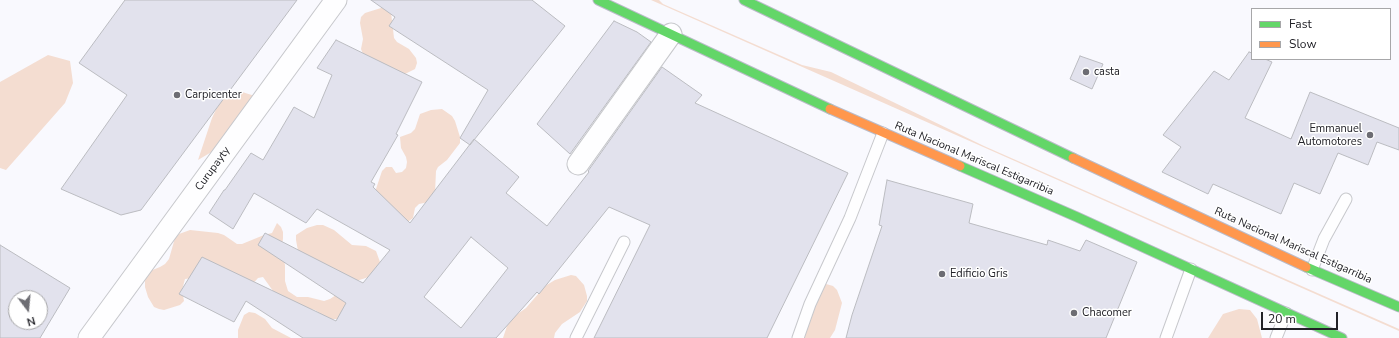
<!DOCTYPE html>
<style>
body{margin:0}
#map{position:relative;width:1399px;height:338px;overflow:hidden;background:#f9f9fe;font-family:"Nunito Sans",sans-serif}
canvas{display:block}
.legend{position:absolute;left:1251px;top:8px;width:140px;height:52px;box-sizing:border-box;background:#fff;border:1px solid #a7a7a9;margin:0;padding:5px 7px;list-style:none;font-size:12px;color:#222228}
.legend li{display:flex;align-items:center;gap:8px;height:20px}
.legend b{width:20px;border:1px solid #a7a7a9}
.north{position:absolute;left:8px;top:290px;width:40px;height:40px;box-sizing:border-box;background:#fff;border:1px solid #a7a7a9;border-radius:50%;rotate:164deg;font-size:11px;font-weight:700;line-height:16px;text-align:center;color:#222228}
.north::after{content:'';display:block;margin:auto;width:14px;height:18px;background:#6d6d73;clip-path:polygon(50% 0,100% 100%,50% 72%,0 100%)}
.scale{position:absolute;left:1261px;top:312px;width:77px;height:18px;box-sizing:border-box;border:2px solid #222228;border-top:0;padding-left:5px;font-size:12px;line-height:14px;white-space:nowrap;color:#222228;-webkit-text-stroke:3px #fff;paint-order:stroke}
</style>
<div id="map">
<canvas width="1399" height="338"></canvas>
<ul class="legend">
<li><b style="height:5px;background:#63d668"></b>Fast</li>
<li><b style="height:5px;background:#ff974d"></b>Slow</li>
</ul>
<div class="north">N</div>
<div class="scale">20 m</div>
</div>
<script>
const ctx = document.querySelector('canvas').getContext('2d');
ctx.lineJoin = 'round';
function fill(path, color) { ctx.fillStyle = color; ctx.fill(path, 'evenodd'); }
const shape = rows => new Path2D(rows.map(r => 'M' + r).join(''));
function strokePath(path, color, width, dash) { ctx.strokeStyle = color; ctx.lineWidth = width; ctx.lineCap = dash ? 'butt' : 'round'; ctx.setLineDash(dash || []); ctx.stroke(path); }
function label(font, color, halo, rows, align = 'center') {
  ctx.font = font + ' "Nunito Sans",sans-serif'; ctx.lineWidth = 3; ctx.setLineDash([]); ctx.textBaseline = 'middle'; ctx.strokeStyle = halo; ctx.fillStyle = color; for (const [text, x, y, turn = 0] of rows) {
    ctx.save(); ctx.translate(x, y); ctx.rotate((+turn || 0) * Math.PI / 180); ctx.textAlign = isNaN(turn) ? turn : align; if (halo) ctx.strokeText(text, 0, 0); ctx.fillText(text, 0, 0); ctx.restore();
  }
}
const green = shape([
 [651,0,659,0,663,4,802,65,831,72,984,146,1399,329,1399,331],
 [381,8,387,8,391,12,394,38,397,42,409,49,416,58,417,63,415,69,401,76,365,59,361,49,363,39,360,23,361,17,365,13],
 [48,55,70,61,73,83,65,103,6,170,0,168,0,82],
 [239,91,258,97,240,135,198,160,212,118,221,99],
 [442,109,452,116,455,121,460,137,460,143,447,160,438,167,436,171,435,193,429,202,419,204,415,208,413,218,405,224,375,192,382,171,386,167,392,167,396,173,402,172,406,168,407,162,406,157,401,148,400,137,411,133,415,129,420,114,431,110],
 [277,223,281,227,283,232,283,238,282,249,285,265,285,281,288,291,297,297,308,297,324,301,330,299,339,293,345,301,347,307,338,319,328,319,315,310,305,308,276,295,263,277,258,278,251,286,193,278,185,279,182,290,184,301,180,305,164,310,159,309,154,307,148,297,145,287,145,281,146,276,150,271,160,267,165,264,169,259,175,238,179,234,190,230,218,233,224,235,237,244,242,244,264,235,272,233],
 [317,225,323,225,334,230,352,245,366,246,376,251,380,262,379,267,372,276,353,282,298,251,296,240,296,235,307,228],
 [571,275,576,276,584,285,587,296,587,301,580,312,562,324,555,333,554,338,503,338,509,320,526,308,545,286,555,280],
 [826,284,833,286,837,290,842,303,835,330,830,338,798,338,821,287],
 [1239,309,1250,310,1257,319,1262,338,1208,338,1223,314],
 [249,312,255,313,265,319,272,328,291,338,238,338,238,330,244,315]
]);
const building = shape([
 [125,0,297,0,141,210,121,215,61,189,127,95,79,63,125,0],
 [371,0,532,0,565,26,470,145,460,138,488,90,389,26,395,17,371,0],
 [614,21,637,32,651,42,570,154,537,124,614,21],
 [336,40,422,82,396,134,398,135,371,182,375,184,373,187,410,223,474,139,519,177,506,193,547,226,589,172,588,171,662,67,702,95,695,103,848,173,767,338,594,338,650,225,609,207,539,294,537,292,496,338,303,338,246,301,234,322,179,294,202,257,336,321,346,303,258,245,265,233,363,283,390,250,317,209,306,223,254,193,233,229,209,213,224,190,225,190,251,153,263,160,294,107,314,118,332,75,317,68,336,40],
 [471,237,508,268,461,328,424,297,471,237],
 [1249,52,1252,53,1252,59,1265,59,1272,62,1245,118,1291,139,1310,92,1399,128,1399,150,1377,142,1368,165,1338,153,1320,194,1294,183,1281,214,1213,184,1208,194,1162,172,1181,147,1163,135,1214,71,1229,80,1249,52],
 [1080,56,1103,64,1092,89,1070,79,1080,56],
 [887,180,973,204,969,223,1047,245,1048,240,1080,251,1086,240,1137,262,1106,338,846,338,852,315,882,226,879,225,887,180],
 [0,245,70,288,40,338,0,338,0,245],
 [16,298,40,298,40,322,16,322,16,298]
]);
const lane = shape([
 [1312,270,1324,239,1346,199],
 [576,338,624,242],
 [798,338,810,304,850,218,883,133],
 [1166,338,1191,269],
 [1276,338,1286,313]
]);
const street = shape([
 [578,164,671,34],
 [89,338,336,0]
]);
const fast = shape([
 [598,0,830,109],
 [744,0,1073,158],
 [960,166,1077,217,1342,338],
 [1306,267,1399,307]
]);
const slow = shape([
 [830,109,960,166],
 [1073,158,1306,267]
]);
const markers = [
 [1086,72,4,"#6d6d73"],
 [177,95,4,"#6d6d73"],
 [1370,135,4,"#6d6d73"],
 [942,274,4,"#6d6d73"],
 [1074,313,4,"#6d6d73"]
];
const poiNames = [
 ["casta",1094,72],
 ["Carpicenter",185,95],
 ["Emmanuel",1362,129,"right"],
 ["Automotores",1362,142,"right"],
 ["Edificio Gris",950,274],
 ["Chacomer",1082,313]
];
const streetNames = [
 ["Ruta Nacional Mariscal Estigarribia",974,159,23],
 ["Curupayty",213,169,-54],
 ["Ruta Nacional Mariscal Estigarribia",1293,246,24]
];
fill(green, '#f4ddd1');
fill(building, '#e2e2ed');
strokePath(building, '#bbbcc1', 1);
strokePath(lane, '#c7c8cc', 13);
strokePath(street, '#c7c8cc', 23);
strokePath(fast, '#babbc8', 11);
strokePath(slow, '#babbc8', 11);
strokePath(lane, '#fefeff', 11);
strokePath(street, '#fefeff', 21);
strokePath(fast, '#63d668', 9);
strokePath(slow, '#ff974d', 9);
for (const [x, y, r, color] of markers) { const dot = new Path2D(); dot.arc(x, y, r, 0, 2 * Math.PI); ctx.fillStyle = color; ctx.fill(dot); strokePath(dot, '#fff', 1.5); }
label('11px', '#222228', '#fff', poiNames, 'left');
label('11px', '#222228', '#fff', streetNames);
</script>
